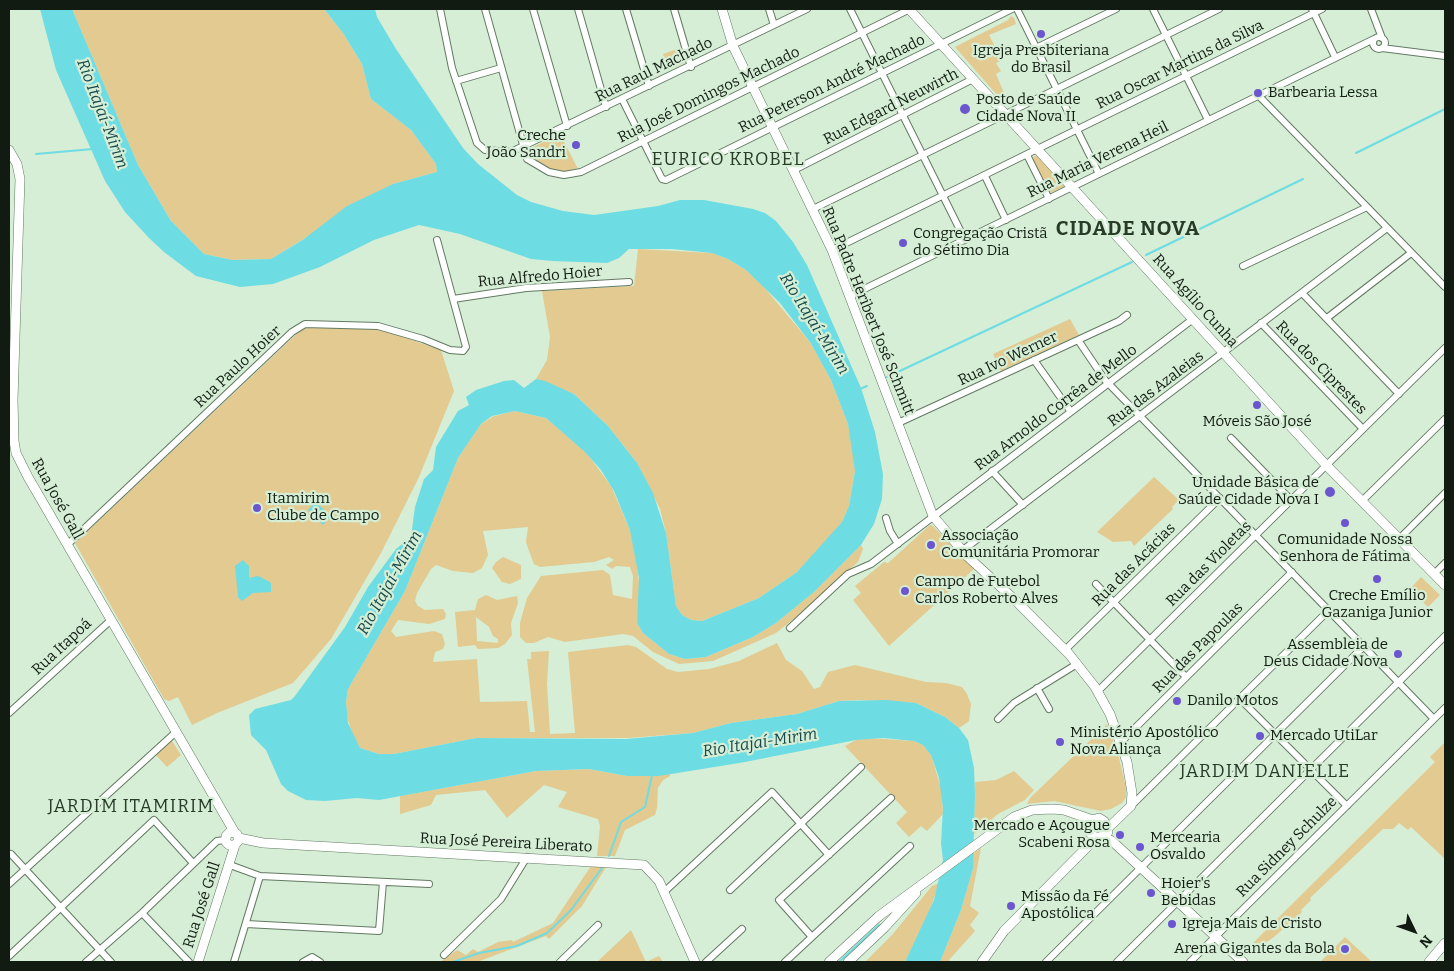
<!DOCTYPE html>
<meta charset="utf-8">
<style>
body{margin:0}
#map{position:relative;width:1454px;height:971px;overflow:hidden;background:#d5eed5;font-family:Bitter,serif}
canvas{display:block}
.frame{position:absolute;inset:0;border:10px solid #121b12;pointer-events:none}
.north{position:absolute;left:1389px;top:906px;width:50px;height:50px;-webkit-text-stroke:4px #d5eed5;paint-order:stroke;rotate:132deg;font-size:14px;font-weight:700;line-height:20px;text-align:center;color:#121b12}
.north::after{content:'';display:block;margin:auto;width:18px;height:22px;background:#121b12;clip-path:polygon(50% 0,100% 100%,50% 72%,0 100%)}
</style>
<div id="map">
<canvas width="1454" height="971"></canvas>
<div class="frame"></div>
<div class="north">N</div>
</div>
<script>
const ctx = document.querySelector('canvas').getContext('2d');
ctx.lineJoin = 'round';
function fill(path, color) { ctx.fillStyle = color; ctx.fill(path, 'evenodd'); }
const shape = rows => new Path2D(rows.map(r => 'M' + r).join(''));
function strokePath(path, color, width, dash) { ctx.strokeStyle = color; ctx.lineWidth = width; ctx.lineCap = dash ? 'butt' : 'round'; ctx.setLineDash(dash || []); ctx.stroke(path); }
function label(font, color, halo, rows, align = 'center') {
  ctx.font = font + ' Bitter,serif'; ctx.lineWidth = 4.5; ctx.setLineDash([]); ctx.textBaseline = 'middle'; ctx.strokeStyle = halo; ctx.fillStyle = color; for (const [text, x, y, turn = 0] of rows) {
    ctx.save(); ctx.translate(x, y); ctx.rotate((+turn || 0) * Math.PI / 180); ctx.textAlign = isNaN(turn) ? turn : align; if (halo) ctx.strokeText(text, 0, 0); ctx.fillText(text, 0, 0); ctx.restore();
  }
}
const green = shape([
 [72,9,324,9,343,33,362,64,371,99,411,130,436,164,437,172,393,184,271,259,232,260,204,254,171,221,138,165],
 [1011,16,1014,18,1016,24,989,35,1002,60,996,63,1001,71,996,74,1004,93,1006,100,1004,103,955,47,1008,20],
 [680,48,684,63,668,70,663,54],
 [560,134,577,167,578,168,563,172,550,170,530,156,529,149],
 [1037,155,1064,185,1064,187,1049,193,1032,158],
 [638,249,712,253,728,259,746,270,763,286,810,342,831,380,848,424,854,454,855,471,849,506,842,522,828,540,797,572,759,598,702,621,691,620,682,615,676,606,666,533,660,509,637,463,608,426,574,394,536,379,547,360,550,337,542,291,634,286],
 [1070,319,1079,335,1001,371,993,354],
 [305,326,383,330,441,350,454,391,419,477,381,553,331,639,293,683,217,713,192,725,178,697,169,701,164,699,75,543],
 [515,411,546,418,586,452,611,486,630,530,636,554,640,593,637,623,643,633,669,654,685,659,706,657,753,637,776,623,814,592,861,545,863,549,858,562,811,605,776,633,713,661,679,664,653,652,633,636,623,634,565,642,548,637,534,643,526,643,520,637,520,623,527,598,541,576,603,570,610,575,613,595,632,599,633,576,630,567,616,566,612,569,606,565,614,560,609,557,594,562,540,567,534,564,529,551,526,542,528,527,483,531,488,555,482,568,473,573,453,571,436,565,431,569,417,593,415,601,418,606,425,610,443,609,446,614,445,619,429,624,398,620,391,631,396,637,434,631,442,634,445,644,443,649,435,652,433,662,477,659,480,702,527,701,530,732,535,732,527,659,531,659,531,652,549,651,547,684,550,734,575,733,568,652,628,645,636,647,667,669,678,672,709,669,739,661,777,643,786,660,802,671,814,689,820,687,828,672,855,665,926,682,946,683,962,687,967,694,971,704,969,721,959,728,945,717,916,703,859,700,839,701,797,714,731,723,693,733,628,738,476,738,394,754,379,754,360,748,353,736,347,717,346,702,348,689,405,591,458,458,481,424,494,416],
 [1154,477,1179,500,1172,507,1173,509,1134,546,1131,541,1113,542,1097,532],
 [930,525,933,526,974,569,889,646,853,600,861,593,855,586,884,562,888,563],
 [503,557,521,565,521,579,510,584,502,582,492,568,496,562],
 [1421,577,1440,595,1428,607,1410,589],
 [486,595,497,600,517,596,518,603,511,623,512,635,505,644,498,648,478,649,475,645,458,647,455,612,475,610,478,599],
 [476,617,489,627,493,636,498,639,498,643,477,641],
 [1107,724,1118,754,1126,787,1126,797,1122,803,1111,809,1101,811,1054,801,1027,804,1030,798],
 [170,738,181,755,167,767,154,753],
 [869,738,914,741,923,745,931,755,942,791,943,814,927,831,921,826,909,837,896,823,907,812,845,746,856,740],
 [1445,742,1445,859,1411,827,1408,830,1399,823,1393,829,1383,829,1310,898,1311,900,1301,910,1302,912,1274,937,1265,943,1256,946,1252,944,1435,762,1430,757],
 [589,769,627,776,670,774,670,776,663,780,658,788,657,808,655,815,625,830,615,856,597,856,600,826,598,819,558,807,567,792,544,785,507,818,485,790,436,795,431,805,400,814,400,796,536,771],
 [1014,771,1034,790,1025,800,998,814,974,834,975,782,996,780],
 [981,848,970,906,979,913,970,925,975,931,949,960,950,962,940,962,961,910,973,869,973,854],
 [591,866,606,867,582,906,549,939,546,936,477,962,440,962,457,950,466,955,473,949,478,952,498,942,512,940,513,942,553,923],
 [939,883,928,916,905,962,865,962,892,935,932,886],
 [631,930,646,962,659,956,663,962,598,961],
 [1345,937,1372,962,1322,962,1321,961]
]);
const water = shape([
 [40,9,72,9,138,165,171,221,204,254,232,260,271,259,304,239,347,206,393,184,437,172,436,164,411,130,371,99,362,64,343,33,324,9,375,9,377,17,396,49,463,148,478,164,517,195,531,202,563,211,594,215,658,206,680,200,704,200,753,209,765,213,776,221,793,242,807,265,861,388,875,432,883,474,882,499,874,524,861,545,814,592,776,623,753,637,706,657,685,659,669,654,643,633,637,623,639,578,630,530,614,491,601,470,585,452,546,418,515,411,492,416,481,424,458,458,405,591,348,689,346,702,348,723,360,748,379,754,394,754,476,738,626,739,693,733,731,723,797,714,839,701,887,700,916,703,945,717,959,728,968,740,974,768,975,794,973,869,961,910,940,962,905,962,934,900,943,860,941,843,943,808,939,778,931,755,923,745,914,741,883,738,856,740,745,762,659,776,627,776,589,769,536,771,379,800,357,798,325,801,306,800,288,791,281,784,266,750,251,735,249,715,255,709,291,700,295,696,345,627,368,587,396,549,411,537,415,507,424,479,433,470,436,447,458,411,469,405,466,397,476,390,504,381,514,380,524,388,536,379,545,381,574,394,608,426,637,463,653,493,666,533,676,606,682,615,691,620,702,621,759,598,797,572,842,522,849,506,855,471,848,424,831,380,810,342,780,303,746,270,728,259,712,253,672,249,629,249,619,258,607,263,552,261,531,259,460,234,419,225,374,240,320,267,273,284,240,287,196,276,164,252,149,238,125,212,105,181,56,70],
 [315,502,326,511,330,517,323,525,308,510],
 [243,560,249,566,249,578,258,576,268,581,271,583,271,592,253,593,242,601,238,597,235,566]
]);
const stream = shape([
 [1356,153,1445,109],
 [36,154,93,149],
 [1146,255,1303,179],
 [887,377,1132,262],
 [860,389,867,386],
 [609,856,621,822,645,807,652,775],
 [453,962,479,953,517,946,547,933,571,910,602,868],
 [839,962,879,925]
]);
const street = shape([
 [440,9,452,68,477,143,485,150,511,152,807,9],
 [485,9,527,159,549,172,564,175,581,172,910,9],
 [533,9,567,126],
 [578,9,606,107],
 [626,9,649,86],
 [674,9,691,67],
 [769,9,774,25],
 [850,9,965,240],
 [1017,9,1099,174],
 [1153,9,1208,120],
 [1312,9,1335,57],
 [1371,9,1382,38],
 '1373 43a6 6 0 1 1 12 0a6 6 0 1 1-12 0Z',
 [1036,48,1116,9],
 [1382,48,1445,56],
 [456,81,501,68],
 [1258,95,1445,287],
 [622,99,662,179,666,180,1012,9],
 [1027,155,1049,199],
 [794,170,973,79],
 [985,176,1006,220],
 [813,209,1219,9],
 [832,250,1322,9],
 [1243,266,1367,207],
 [1302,293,1399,394],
 [850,296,1374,39],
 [453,299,526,288,629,282],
 [1327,318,1411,253],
 [1261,323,1363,429],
 [1078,340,1105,380,1434,719],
 [1034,360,1071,412],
 [898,423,1119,321,1127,315],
 [1231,438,1291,500],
 [992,471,1023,505],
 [1362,501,1445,419],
 [886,518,890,531,898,544],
 [1399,539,1445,493],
 [67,545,292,332,305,324,378,326,423,339,450,350,463,351,466,347,437,240],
 [963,550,1387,228],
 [1434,574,1445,563],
 [1096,584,1186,677],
 [790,628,848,574,871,564,1193,319],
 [1065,650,1220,498],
 [1037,688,1049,709],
 [1097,692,1445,348],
 [1240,699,1347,806],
 [9,713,111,620],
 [998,719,1014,703,1077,664],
 [1121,742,1292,572],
 [1131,806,1329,610],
 [11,854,111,962],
 [230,865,260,876,429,884],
 [9,884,176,732],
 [730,890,861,767],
 [664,892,772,792,829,855],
 [142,913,189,962],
 [246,924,379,931,383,882],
 [812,937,779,900,891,798],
 [444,955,501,899,527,857],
 [9,956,154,820,193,863],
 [86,962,142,913,217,841,225,840],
 [234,962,260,876],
 [303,962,312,957,320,962],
 [560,962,598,925],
 [706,962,742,929],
 [785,962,910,846],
 [1046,962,1364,646],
 [1117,962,1445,636],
 [1190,962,1445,708]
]);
const secondary = shape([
 [722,9,733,46,832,250,933,516,967,556,1015,600,1069,654,1095,687,1110,714,1127,762,1132,793,1131,806,1108,828],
 [909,9,1326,465,1445,585],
 [9,150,17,164,20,179,13,400,14,441,16,453,28,477,235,833],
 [1102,836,1112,841,1243,962],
 [1102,837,1095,837,1090,833,1089,824,1093,820,1099,818,1104,821,1108,832],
 [239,838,263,843,644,865,659,881,695,962],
 [198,962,235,845,239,840,237,834,230,832,226,836,226,842,229,845,235,845],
 [829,962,879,916,1014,817,1032,810,1052,809,1064,810,1093,820],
 [848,962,885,927,916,893],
 [982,962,1004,931,1097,837],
 [1429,962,1445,943]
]);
const markers = [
 [1041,34,5,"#6b56cf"],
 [1258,93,5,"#6b56cf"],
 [965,109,6,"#6b56cf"],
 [576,145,5,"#6b56cf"],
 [903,243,5,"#6b56cf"],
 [1257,405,5,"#6b56cf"],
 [1330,492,6,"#6b56cf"],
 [257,508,5,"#6b56cf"],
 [1345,523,5,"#6b56cf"],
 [931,545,5,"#6b56cf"],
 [1377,579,5,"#6b56cf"],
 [905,591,5,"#6b56cf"],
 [1398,654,5,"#6b56cf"],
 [1177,701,5,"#6b56cf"],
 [1260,736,5,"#6b56cf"],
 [1060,742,5,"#6b56cf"],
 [1120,835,5,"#6b56cf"],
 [1140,847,5,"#6b56cf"],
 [1151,893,5,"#6b56cf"],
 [1011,906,5,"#6b56cf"],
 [1172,924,5,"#6b56cf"],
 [1345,949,5,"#6b56cf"]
];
const poiNames = [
 ["Igreja Presbiteriana",1041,51,"center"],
 ["do Brasil",1041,68,"center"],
 ["Barbearia Lessa",1268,93],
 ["Posto de Saúde",976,100],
 ["Cidade Nova II",976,117],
 ["Creche",566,136,"right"],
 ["João Sandri",566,153,"right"],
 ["Congregação Cristã",913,234],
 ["do Sétimo Dia",913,251],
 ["Móveis São José",1257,422,"center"],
 ["Unidade Básica de",1319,483,"right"],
 ["Saúde Cidade Nova I",1319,500,"right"],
 ["Itamirim",267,499],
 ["Clube de Campo",267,516],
 ["Associação",941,536],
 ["Comunitária Promorar",941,553],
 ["Comunidade Nossa",1345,540,"center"],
 ["Senhora de Fátima",1345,557,"center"],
 ["Campo de Futebol",915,582],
 ["Carlos Roberto Alves",915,599],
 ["Creche Emílio",1377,596,"center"],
 ["Gazaniga Junior",1377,613,"center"],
 ["Assembleia de",1388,645,"right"],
 ["Deus Cidade Nova",1388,662,"right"],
 ["Danilo Motos",1187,701],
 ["Ministério Apostólico",1070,733],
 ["Nova Aliança",1070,750],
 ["Mercado UtiLar",1270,736],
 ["Mercado e Açougue",1110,826,"right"],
 ["Scabeni Rosa",1110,843,"right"],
 ["Mercearia",1150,838],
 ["Osvaldo",1150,855],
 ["Hoier's",1161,884],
 ["Bebidas",1161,901],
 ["Missão da Fé",1021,897],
 ["Apostólica",1021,914],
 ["Igreja Mais de Cristo",1182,924],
 ["Arena Gigantes da Bola",1335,949,"right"]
];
const streetNames = [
 ["Rua Oscar Martins da Silva",1180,65,-26],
 ["Rua Raul Machado",654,70,-26],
 ["Rua Peterson André Machado",832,84,-26],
 ["Rua José Domingos Machado",709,95,-26],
 ["Rua Edgard Neuwirth",891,107,-27],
 ["Rua Maria Verena Heil",1098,160,-26],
 ["Rua Alfredo Hoier",540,277,-5],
 ["Rua Agílio Cunha",1195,301,48],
 ["Rua Padre Heribert José Schmitt",868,311,68],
 ["Rua Ivo Werner",1008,359,-25],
 ["Rua Paulo Hoier",238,367,-43],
 ["Rua dos Ciprestes",1321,368,46],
 ["Rua das Azaleias",1156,389,-37],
 ["Rua Arnoldo Corrêa de Mello",1056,408,-37],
 ["Rua José Gall",57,499,61],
 ["Rua das Violetas",1209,564,-45],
 ["Rua das Acácias",1134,565,-45],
 ["Rua Itapoá",62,647,-43],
 ["Rua das Papoulas",1198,648,-45],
 ["Rua José Pereira Liberato",506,843,3],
 ["Rua Sidney Schulze",1287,847,-45],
 ["Rua José Gall",202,905,-72]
];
const waterNames = [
 ["Rio Itajaí-Mirim",102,114,69],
 ["Rio Itajaí-Mirim",814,324,58],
 ["Rio Itajaí-Mirim",390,583,-61],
 ["Rio Itajaí-Mirim",760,743,-9]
];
const quarterNames = [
 ["EURICO KROBEL",728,160],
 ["JARDIM DANIELLE",1265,772],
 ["JARDIM ITAMIRIM",131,807]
];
const districtNames = [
 ["CIDADE NOVA",1128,229]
];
fill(green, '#e3ca90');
fill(water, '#6edce3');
strokePath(stream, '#6edce3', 2);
strokePath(street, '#637962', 8);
strokePath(secondary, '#637962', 10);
strokePath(street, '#fff', 6);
strokePath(secondary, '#fff', 9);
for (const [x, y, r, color] of markers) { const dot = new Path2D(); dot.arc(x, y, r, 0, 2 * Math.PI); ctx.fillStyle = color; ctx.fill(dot); strokePath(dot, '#d5eed5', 2); }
label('15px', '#121b12', '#d5eed5', poiNames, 'left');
label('15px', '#121b12', '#d5eed5', streetNames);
label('italic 16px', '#16484b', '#d5eed5', waterNames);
ctx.letterSpacing = '1px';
label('18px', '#273b27', '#d5eed5', quarterNames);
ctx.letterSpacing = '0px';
ctx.letterSpacing = '1px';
label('bold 20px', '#273b27', '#d5eed5', districtNames);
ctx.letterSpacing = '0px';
</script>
